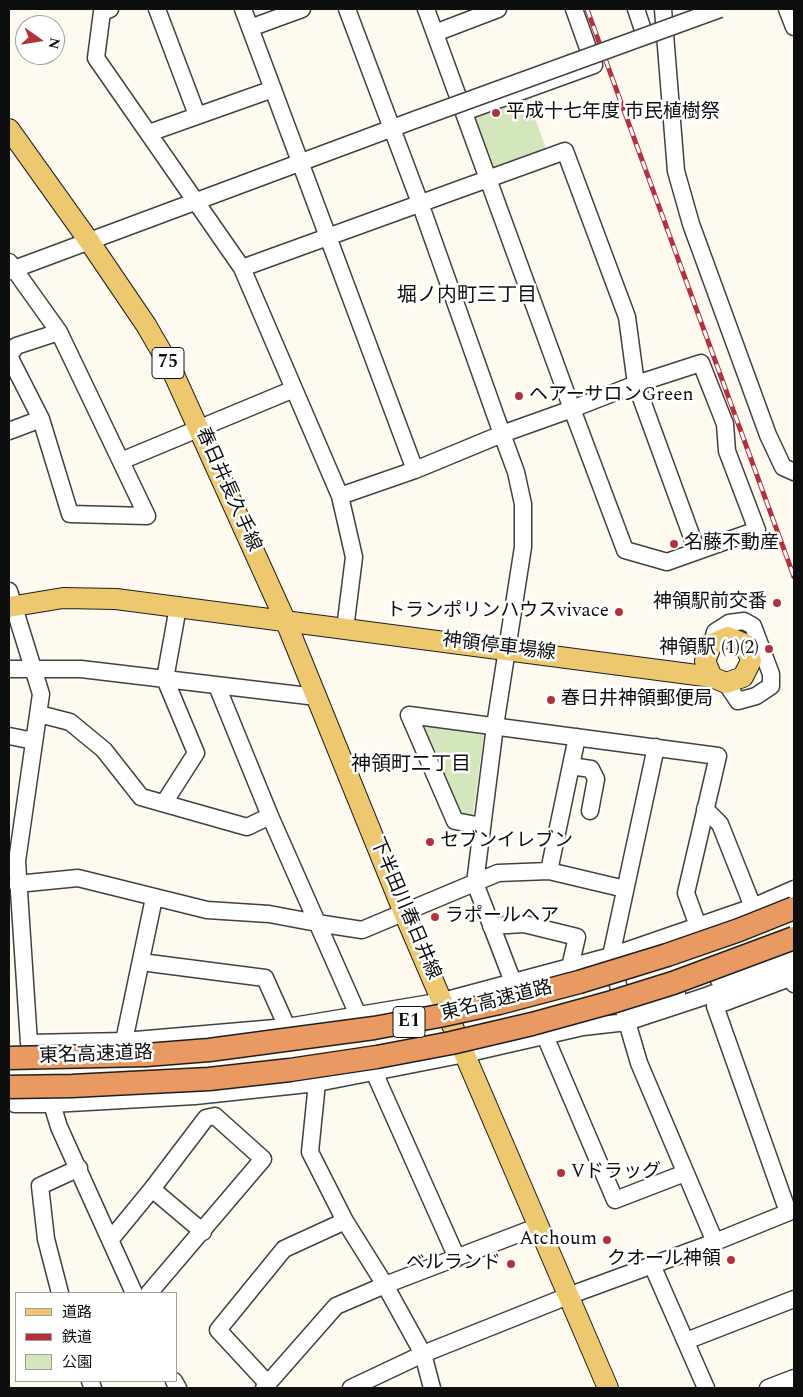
<!DOCTYPE html>
<meta charset="utf-8">
<style>
body{margin:0}
#map{position:relative;width:803px;height:1397px;overflow:hidden;background:#fefaf0;font-family:Spectral,"Noto Sans JP",serif}
canvas{display:block}
.frame{position:absolute;inset:0;border:10px solid #0e0e0e;pointer-events:none}
.legend{position:absolute;left:15px;top:1292px;width:162px;height:90px;box-sizing:border-box;background:#fff;border:1px solid #9f9f9f;margin:0;padding:6px 9px;list-style:none;font-size:15px;color:#0e0e0e}
.legend li{display:flex;align-items:center;gap:10px;height:25px}
.legend b{width:25px;border:1px solid #9f9f9f}
.north{position:absolute;left:15px;top:15px;width:50px;height:50px;box-sizing:border-box;background:#fff;border:1px solid #9f9f9f;border-radius:50%;rotate:103deg;font-size:14px;font-weight:700;line-height:20px;text-align:center;color:#0e0e0e}
.north::after{content:'';display:block;margin:auto;width:18px;height:22px;background:#b3303d;clip-path:polygon(50% 0,100% 100%,50% 72%,0 100%)}
</style>
<div id="map">
<canvas width="803" height="1397"></canvas>
<div class="frame"></div>
<ul class="legend">
<li><b style="height:6px;background:#eec86f"></b>道路</li>
<li><b style="height:6px;background:#b3303d"></b>鉄道</li>
<li><b style="height:14px;background:#d4e6bb"></b>公園</li>
</ul>
<div class="north">N</div>
</div>
<script>
const ctx = document.querySelector('canvas').getContext('2d');
ctx.lineJoin = 'round';
function fill(path, color) { ctx.fillStyle = color; ctx.fill(path, 'evenodd'); }
const shape = rows => new Path2D(rows.map(r => 'M' + r).join(''));
function strokePath(path, color, width, dash) { ctx.strokeStyle = color; ctx.lineWidth = width; ctx.lineCap = dash ? 'butt' : 'round'; ctx.setLineDash(dash || []); ctx.stroke(path); }
function label(font, color, halo, rows, align = 'center') {
  ctx.font = font + ' Spectral,"Noto Sans JP",serif'; ctx.lineWidth = 5; ctx.setLineDash([]); ctx.textBaseline = 'middle'; ctx.strokeStyle = halo; ctx.fillStyle = color; for (const [text, x, y, turn = 0] of rows) {
    ctx.save(); ctx.translate(x, y); ctx.rotate((+turn || 0) * Math.PI / 180); ctx.textAlign = isNaN(turn) ? turn : align; if (halo) ctx.strokeText(text, 0, 0); ctx.fillText(text, 0, 0); ctx.restore();
  }
}
const green = shape([
 [527,96,547,151,495,171,490,168,472,120,474,115],
 [423,722,484,733,473,814,469,817,457,816,418,728]
]);
const minor = shape([
 [110,9,102,12,96,58,242,268,340,496,354,557,345,629],
 [157,9,197,115],
 [243,9,415,470],
 [347,9,420,203,502,434,516,472,523,504,523,547,495,726,475,883,513,982],
 [636,9,645,36],
 [663,9,676,171,691,224,768,435,783,467,794,472],
 [787,9,794,27],
 [250,28,302,9],
 [435,33,498,9],
 [464,112,594,65,574,9],
 [149,133,273,89],
 [9,262,59,332,147,516,70,514,41,419,9,356,16,346,59,332],
 [242,268,565,151,627,317,636,384,697,551],
 [9,271,417,119],
 [9,431,41,419],
 [121,461,294,389],
 [340,496,415,470,502,434,572,409,636,384,701,363,725,424,727,451,757,530,667,562,625,550,572,409,426,9],
 [9,591,41,694,17,861,29,1043,124,1041,287,1027,443,1001,611,956,753,907,794,889],
 [712,644,715,632,729,623,744,621,753,626,771,674,771,686,756,696,738,701,726,683],
 [9,669,81,669,317,697],
 [217,686,270,816,358,1015],
 [39,714,70,722,104,750,141,797,247,827,270,816],
 [409,715,718,756,686,893,698,926],
 [409,715,455,821,482,826],
 [9,736,34,741],
 [656,747,611,956,627,1022,639,1063,715,1242],
 [571,766,591,769,596,779,590,811],
 [164,803,196,753,165,679,178,607],
 [705,809,720,824,753,907],
 [549,871,577,737],
 [17,884,78,878,207,910,269,914,317,923,362,930,498,873,549,871,625,889],
 [491,926,524,924,577,937,570,967],
 [141,962,265,978,287,1027],
 [719,980,794,951],
 [624,1011,677,994],
 [545,1036,615,1200,685,1173],
 [124,1041,154,898],
 [374,1072,457,1258],
 [317,1083,310,1152,345,1221,385,1285,423,1354,432,1388],
 [15,1104,52,1104,195,1096,317,1083,465,1054,583,1027,627,1022,706,996,794,964],
 [52,1104,59,1127,134,1293],
 [152,1189,203,1232],
 [788,1212,715,1006,792,977,794,984],
 [111,1239,152,1189,206,1118,215,1116,263,1159,149,1293],
 [652,1265,706,1388],
 [60,1293,46,1239,40,1186,79,1168],
 [686,1341,794,1299],
 [90,1381,93,1388],
 [174,1381,178,1388],
 [268,1384,218,1330,284,1249,345,1221],
 [264,1388,336,1306,385,1285,539,1226],
 [351,1388,423,1354,568,1296,715,1242,794,1210],
 [768,1388,794,1378]
]);
const major = shape([
 [9,129,89,241,146,325,171,368,286,622,404,913,608,1388],
 [9,607,63,598,116,599,712,677,726,683,743,677,751,661,745,644,728,637,712,644,705,661,712,677]
]);
const rail = shape([
 [587,9,794,577]
]);
const minorBridge = shape([
 [417,119,720,9]
]);
const highwayBridge = shape([
 [9,1058,146,1055,209,1050,374,1028,439,1016,499,1003,579,982,667,955,739,930,794,908],
 [9,1087,72,1086,209,1079,290,1070,377,1057,451,1043,532,1024,612,1002,673,983,794,938]
]);
const markers = [
 [496,113,5,"#b3303d"],
 [519,396,5,"#b3303d"],
 [674,544,5,"#b3303d"],
 [777,603,5,"#b3303d"],
 [619,612,5,"#b3303d"],
 [769,649,5,"#b3303d"],
 [551,700,5,"#b3303d"],
 [430,842,5,"#b3303d"],
 [435,917,5,"#b3303d"],
 [561,1173,5,"#b3303d"],
 [607,1240,5,"#b3303d"],
 [731,1260,5,"#b3303d"],
 [511,1264,5,"#b3303d"]
];
const shields = [
 [168,363,32],
 [409,1022,32]
];
const shieldNames = [
 ["75",168,363],
 ["E1",409,1022]
];
const poiNames = [
 ["平成十七年度 市民植樹祭",506,113],
 ["ヘアーサロンGreen",529,396],
 ["名藤不動産",684,544],
 ["神領駅前交番",767,603,"right"],
 ["トランポリンハウスvivace",609,612,"right"],
 ["神領駅 (1)(2)",759,649,"right"],
 ["春日井神領郵便局",561,700],
 ["セブンイレブン",440,842],
 ["ラポールヘア",445,917],
 ["Vドラッグ",571,1173],
 ["Atchoum",597,1240,"right"],
 ["クオール神領",721,1260,"right"],
 ["ベルランド",501,1264,"right"]
];
const streetNames = [
 ["春日井長久手線",227,490,66],
 ["神領停車場線",499,648,7],
 ["下半田川春日井線",404,909,67],
 ["東名高速道路",497,1002,-14],
 ["東名高速道路",96,1056,-2]
];
const neighbourhoodNames = [
 ["堀ノ内町三丁目",467,297],
 ["神領町二丁目",411,766]
];
fill(green, '#d4e6bb');
strokePath(minor, '#414141', 19);
strokePath(major, '#1f1f1f', 22);
strokePath(minor, '#fff', 16);
strokePath(major, '#eec86f', 20);
strokePath(rail, '#b3303d', 5);
strokePath(rail, '#fff', 3, [9]);
strokePath(minorBridge, '#414141', 19, []);
strokePath(highwayBridge, '#1f1f1f', 25, []);
strokePath(minorBridge, '#fff', 16);
strokePath(highwayBridge, '#e99962', 22);
for (const [x, y, r, color] of markers) { const dot = new Path2D(); dot.arc(x, y, r, 0, 2 * Math.PI); ctx.fillStyle = color; ctx.fill(dot); strokePath(dot, '#fff', 2); }
for (const [x, y, w] of shields) { const box = new Path2D(); box.roundRect(x - w / 2, y - 15.5, w, 31, 4); ctx.fillStyle = '#fff'; ctx.fill(box); strokePath(box, '#0e0e0e', 1); }
label('bold 18px', '#0e0e0e', null, shieldNames);
label('19px', '#0e0e0e', '#fff', poiNames, 'left');
label('19px', '#0e0e0e', '#fff', streetNames);
label('20px', '#0e0e0e', '#fff', neighbourhoodNames);
</script>
